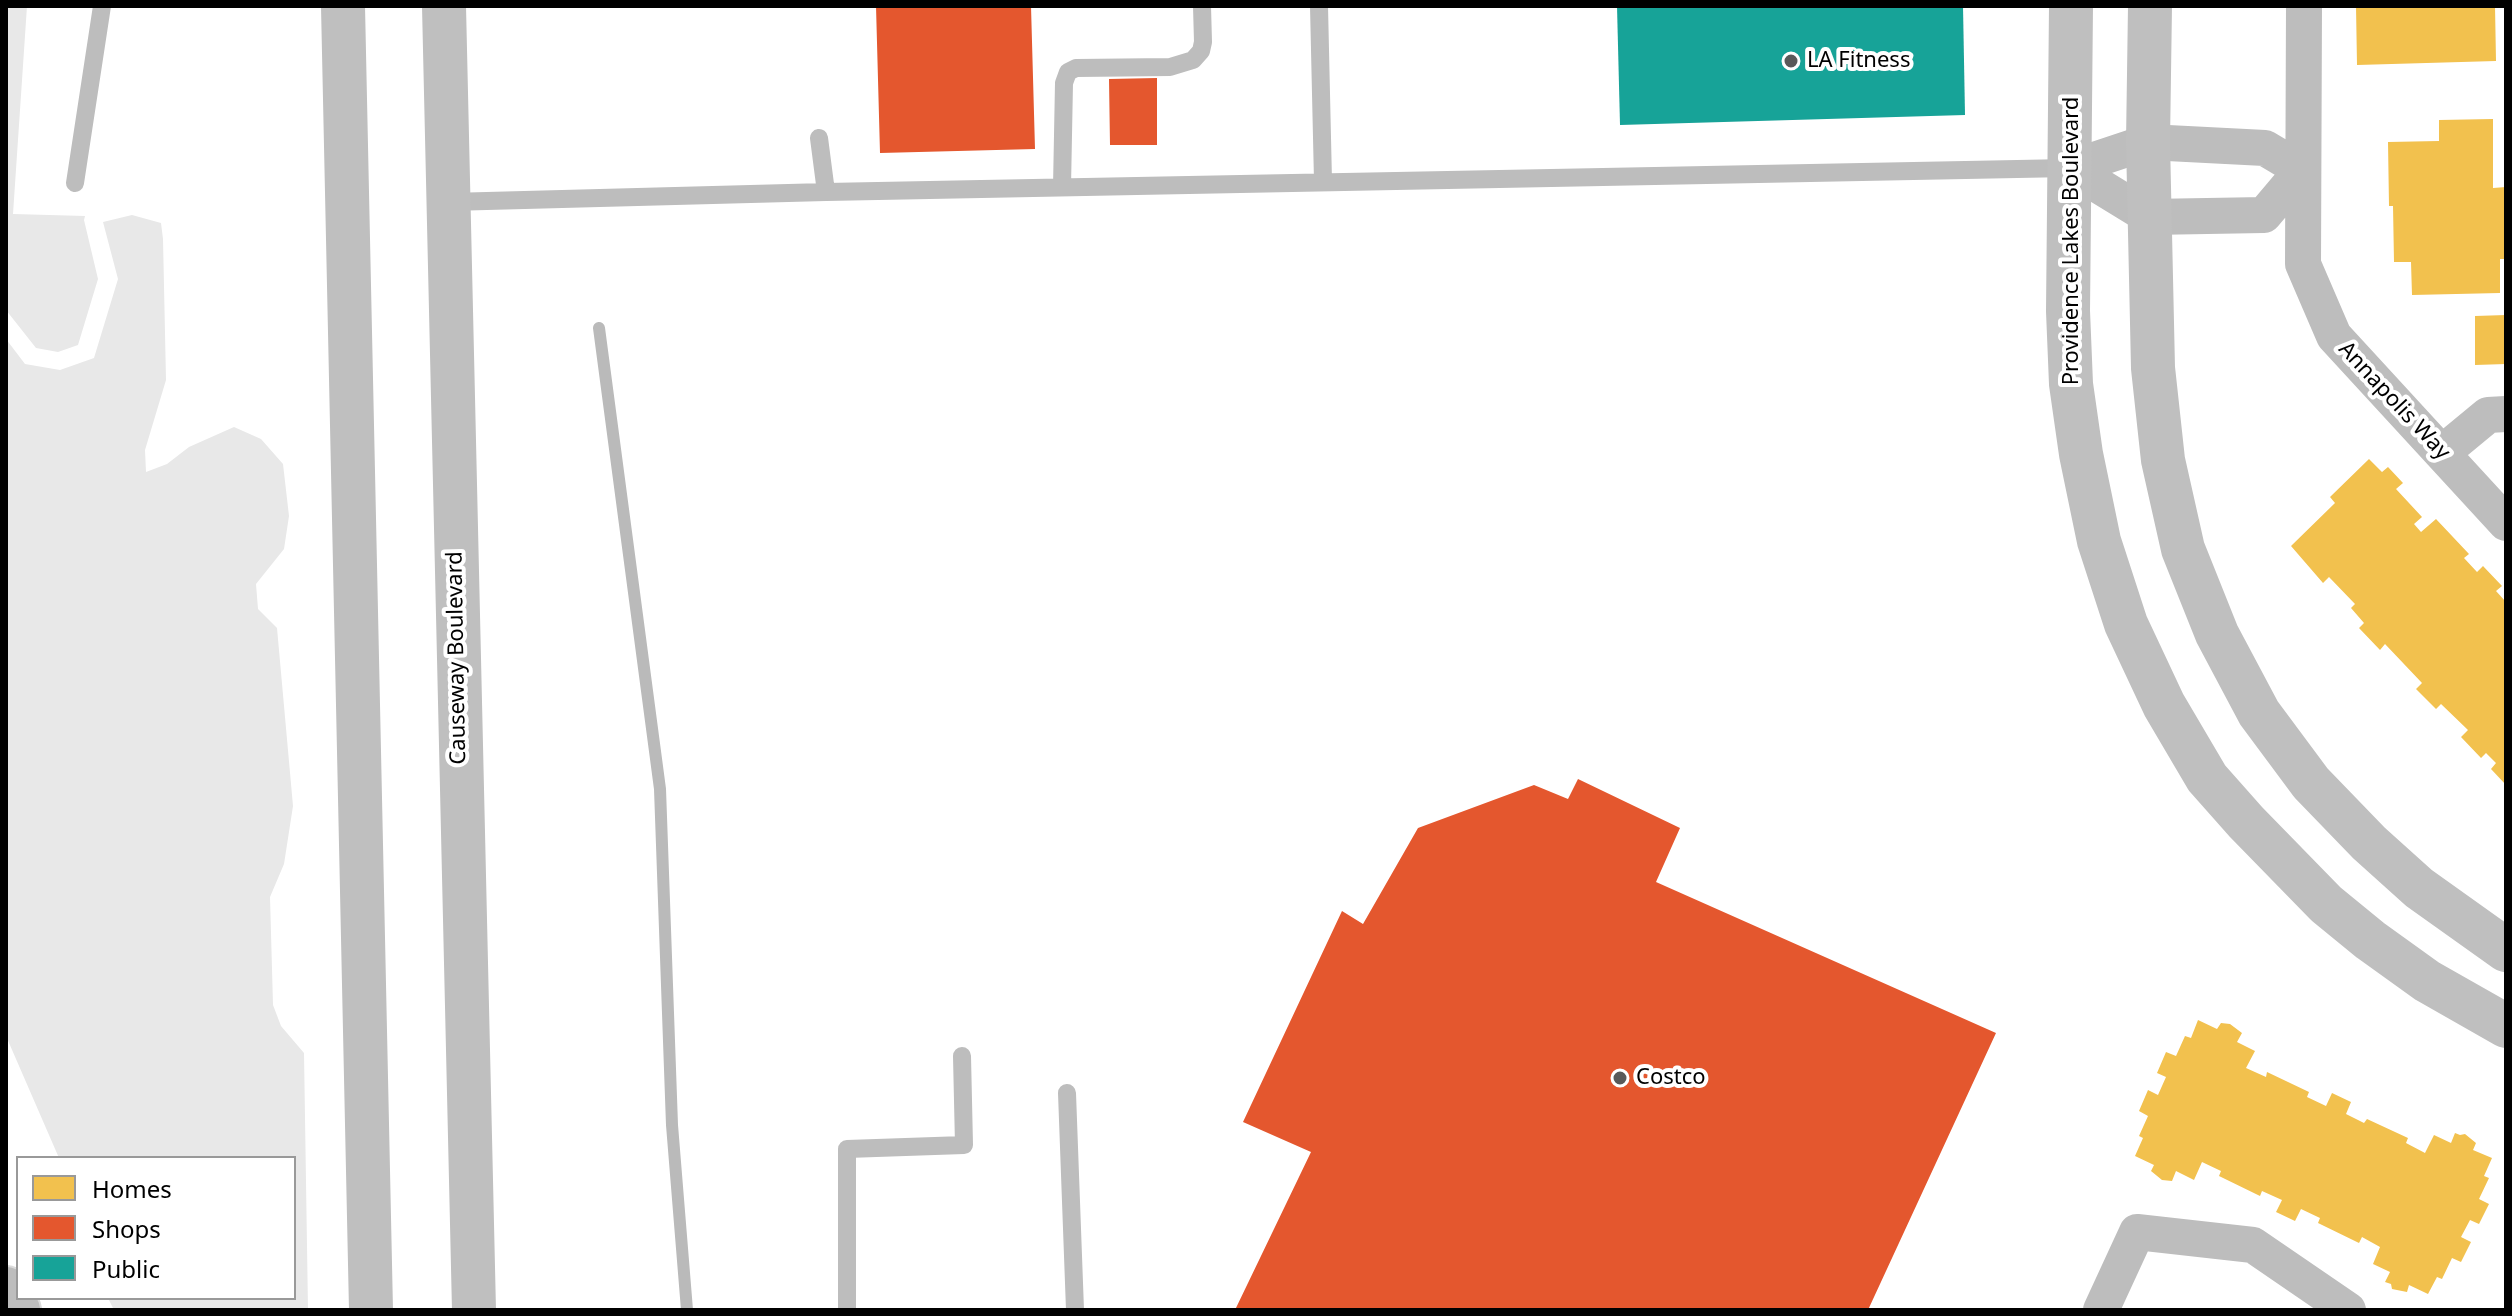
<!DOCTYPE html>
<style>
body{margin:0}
#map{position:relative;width:2512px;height:1316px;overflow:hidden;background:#fff;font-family:"Noto Sans",sans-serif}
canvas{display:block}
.frame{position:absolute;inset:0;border:8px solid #000;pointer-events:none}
.legend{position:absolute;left:16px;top:1156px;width:280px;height:144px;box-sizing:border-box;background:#fff;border:2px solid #999;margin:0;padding:10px 14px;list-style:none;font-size:24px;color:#000}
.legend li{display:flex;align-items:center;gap:16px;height:40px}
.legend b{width:40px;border:2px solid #999}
</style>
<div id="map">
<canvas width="2512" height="1316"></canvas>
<div class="frame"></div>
<ul class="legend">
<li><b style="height:22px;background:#f2c14e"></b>Homes</li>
<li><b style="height:22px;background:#e4572e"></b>Shops</li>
<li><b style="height:22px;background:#17a398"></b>Public</li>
</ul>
</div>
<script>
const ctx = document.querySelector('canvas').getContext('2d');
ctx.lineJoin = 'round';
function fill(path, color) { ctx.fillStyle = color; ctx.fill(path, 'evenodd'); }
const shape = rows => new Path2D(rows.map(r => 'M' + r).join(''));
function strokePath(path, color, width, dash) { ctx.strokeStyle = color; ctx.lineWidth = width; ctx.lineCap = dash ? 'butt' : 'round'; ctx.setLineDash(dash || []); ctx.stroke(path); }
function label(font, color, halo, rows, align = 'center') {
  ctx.font = font + ' "Noto Sans",sans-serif'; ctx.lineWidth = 8; ctx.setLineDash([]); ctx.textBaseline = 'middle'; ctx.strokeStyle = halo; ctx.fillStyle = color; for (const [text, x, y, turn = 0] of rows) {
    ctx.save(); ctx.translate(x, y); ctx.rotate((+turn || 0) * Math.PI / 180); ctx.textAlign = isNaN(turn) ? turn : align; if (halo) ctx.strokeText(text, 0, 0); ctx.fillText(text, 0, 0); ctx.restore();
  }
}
const green = shape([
 [6,6,27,6,13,214,85,216,84,220,98,279,78,345,58,352,36,348,6,310],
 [132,215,161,223,163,239,166,380,145,450,146,472,167,464,189,447,234,427,261,439,283,464,289,516,284,549,256,584,258,609,277,628,293,806,284,864,270,897,273,1005,281,1026,304,1053,308,1310,114,1310,108,1298,294,1298,294,1158,59,1158,6,1036,6,339,25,364,60,370,94,358,118,279,103,222]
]);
const homes = shape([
 [2356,6,2495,6,2496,61,2357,65],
 [2493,119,2493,188,2506,187,2506,259,2500,259,2500,293,2412,295,2411,262,2394,262,2393,206,2389,206,2388,142,2439,141,2439,120],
 [2506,315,2506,364,2475,365,2475,316],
 [2369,459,2382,472,2388,467,2403,483,2396,489,2422,517,2414,524,2421,532,2436,519,2469,554,2464,558,2477,572,2483,566,2502,586,2496,591,2506,602,2506,785,2491,769,2496,763,2486,753,2481,758,2461,737,2468,730,2441,704,2436,709,2416,689,2422,683,2385,644,2380,650,2359,628,2364,623,2351,608,2355,604,2329,577,2323,583,2291,546,2335,503,2330,497],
 [2198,1020,2217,1029,2221,1023,2230,1024,2242,1033,2237,1042,2255,1051,2246,1068,2266,1077,2267,1072,2309,1092,2307,1097,2326,1106,2332,1093,2351,1102,2346,1114,2364,1123,2367,1119,2408,1138,2406,1143,2425,1153,2434,1135,2451,1143,2455,1133,2460,1135,2465,1134,2476,1143,2473,1150,2492,1158,2484,1176,2489,1178,2479,1199,2489,1204,2479,1224,2470,1220,2461,1237,2471,1242,2461,1262,2452,1258,2442,1279,2437,1277,2428,1294,2409,1285,2407,1292,2392,1289,2391,1284,2385,1282,2390,1272,2373,1264,2380,1247,2362,1237,2359,1243,2318,1223,2320,1218,2301,1209,2295,1221,2276,1212,2282,1200,2262,1191,2260,1196,2219,1176,2221,1171,2202,1162,2194,1180,2176,1171,2172,1181,2162,1180,2151,1171,2154,1165,2135,1156,2143,1138,2139,1136,2148,1116,2139,1111,2148,1090,2158,1095,2166,1077,2157,1073,2166,1052,2176,1056,2185,1036,2191,1038]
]);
const shops = shape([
 [876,6,1031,6,1035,149,880,153],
 [1157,78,1157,145,1110,145,1109,79],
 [1578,779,1680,828,1656,882,1996,1033,1868,1310,1235,1310,1311,1152,1243,1122,1342,911,1363,924,1418,828,1534,785,1568,799]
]);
const public = shape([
 [1617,6,1963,6,1965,115,1620,125]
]);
const stream = shape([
 [599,328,660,789,672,1125,687,1310]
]);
const lane = shape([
 [1319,6,1323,181],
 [819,138,826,192],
 [75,183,102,6],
 [1062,187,1064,83,1068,72,1076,68,1170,67,1193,60,1201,51,1203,42,1202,6],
 [449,202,826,192,2069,168],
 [1067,1093,1075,1310],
 [847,1310,847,1149,964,1145,962,1056]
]);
const street = shape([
 [2304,6,2303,264,2334,336,2506,523],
 [2148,142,2265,148,2302,170,2264,215,2150,217,2070,168,2148,142],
 [2442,453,2488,415,2506,414],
 [2101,1310,2137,1232,2253,1245,2348,1310]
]);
const secondary = shape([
 [343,6,371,1310],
 [444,6,474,1310],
 [2071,6,2068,311,2071,384,2081,454,2099,541,2126,624,2164,705,2207,778,2246,822,2326,904,2370,940,2427,981,2506,1026],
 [2150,6,2148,142,2153,368,2163,460,2183,549,2217,634,2259,713,2311,783,2369,843,2419,888,2506,950]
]);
const highway = shape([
 [6,1289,18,1310]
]);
const markers = [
 [1791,61,8,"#595959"],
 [1620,1078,8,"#595959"]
];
const poiNames = [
 ["LA Fitness",1807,61],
 ["Costco",1636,1078]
];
const streetNames = [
 ["Providence Lakes Boulevard",2072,241,-90],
 ["Annapolis Way",2394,401,47],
 ["Causeway Boulevard",457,658,-91]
];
fill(green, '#e8e8e8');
fill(homes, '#f2c14e');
fill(shops, '#e4572e');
fill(public, '#17a398');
strokePath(stream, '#bababa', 12);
strokePath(highway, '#dbdbdb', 48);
strokePath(lane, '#bdbdbd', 18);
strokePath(street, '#bdbdbd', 36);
strokePath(secondary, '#bfbfbf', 44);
strokePath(highway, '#bdbdbd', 44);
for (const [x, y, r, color] of markers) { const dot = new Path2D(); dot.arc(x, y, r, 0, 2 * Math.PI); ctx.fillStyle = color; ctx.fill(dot); strokePath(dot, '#fff', 3); }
label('22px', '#000', '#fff', poiNames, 'left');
label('22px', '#000', '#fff', streetNames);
</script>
